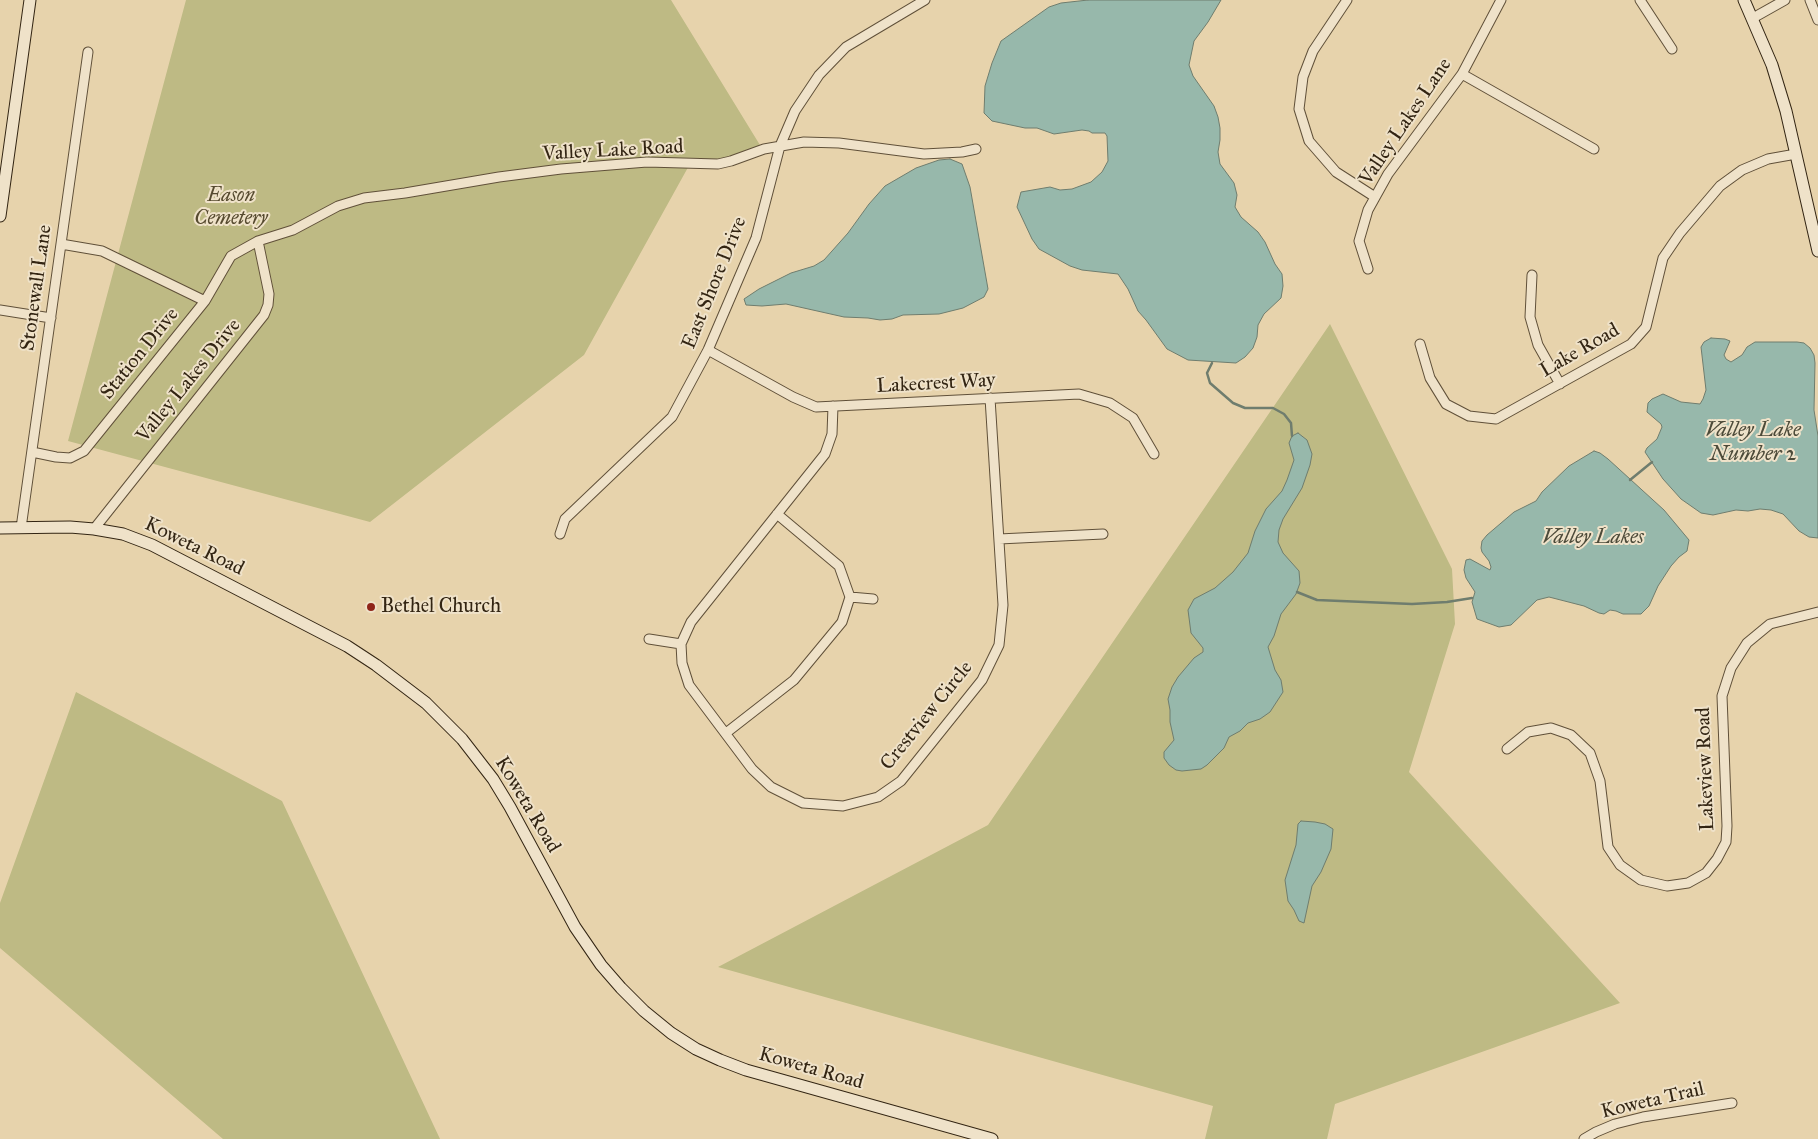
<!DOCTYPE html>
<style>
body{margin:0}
canvas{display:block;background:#e7d3ac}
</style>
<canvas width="1818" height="1139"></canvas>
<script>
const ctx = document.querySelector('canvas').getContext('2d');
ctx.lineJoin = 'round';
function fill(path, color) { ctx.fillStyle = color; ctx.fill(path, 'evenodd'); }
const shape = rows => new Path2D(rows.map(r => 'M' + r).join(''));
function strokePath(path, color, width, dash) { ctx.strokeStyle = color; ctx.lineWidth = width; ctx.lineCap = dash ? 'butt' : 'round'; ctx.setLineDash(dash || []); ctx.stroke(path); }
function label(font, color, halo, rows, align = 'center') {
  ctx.font = font + ' "IM FELL Great Primer",serif'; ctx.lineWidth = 4; ctx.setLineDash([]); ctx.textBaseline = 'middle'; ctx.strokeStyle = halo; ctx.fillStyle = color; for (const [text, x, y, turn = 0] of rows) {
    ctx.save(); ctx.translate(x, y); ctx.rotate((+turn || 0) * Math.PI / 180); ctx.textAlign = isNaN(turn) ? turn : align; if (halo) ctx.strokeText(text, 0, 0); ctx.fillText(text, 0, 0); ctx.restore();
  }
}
const green = shape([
 [186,0,671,0,763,150,740,161,691,162,584,355,370,522,68,441],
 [1330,324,1452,569,1455,624,1409,772,1620,1003,1335,1104,1327,1139,1205,1139,1213,1106,718,967,988,825],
 [76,692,282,801,440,1139,223,1139,0,948,0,903]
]);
const water = shape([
 [1088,0,1221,0,1208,22,1194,41,1189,65,1193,76,1214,106,1218,117,1220,128,1220,140,1218,152,1220,164,1234,183,1237,195,1235,207,1241,217,1258,232,1265,242,1275,264,1282,274,1283,286,1281,298,1264,314,1258,325,1257,337,1253,348,1245,357,1236,363,1188,360,1167,349,1146,320,1138,311,1128,289,1118,274,1082,270,1070,266,1039,249,1032,239,1017,207,1021,192,1050,187,1060,190,1072,189,1091,182,1102,172,1108,161,1107,136,1105,133,1092,133,1089,131,1082,130,1054,134,1037,128,1025,128,992,121,984,113,985,86,992,63,1001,41,1049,7,1061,3,1088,0],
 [950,159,962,164,970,187,988,289,984,297,963,308,939,314,903,315,892,319,880,320,868,318,844,317,786,304,762,306,746,305,744,299,759,289,791,273,814,266,824,260,848,233,869,204,885,186,916,168,939,160,950,159],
 [1711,338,1725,339,1730,341,1724,355,1726,359,1731,362,1742,355,1747,347,1755,342,1797,342,1804,343,1810,348,1814,355,1815,363,1814,410,1818,436,1818,538,1809,537,1799,531,1783,514,1771,510,1760,509,1748,511,1736,510,1713,515,1701,513,1681,499,1663,479,1645,452,1647,448,1657,439,1662,427,1661,424,1647,412,1648,403,1652,399,1663,394,1681,402,1700,404,1703,399,1706,390,1701,347,1704,342,1711,338],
 [1298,433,1307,440,1312,454,1310,465,1302,488,1283,519,1279,530,1278,542,1283,553,1299,571,1300,583,1296,594,1281,614,1274,636,1268,647,1275,670,1281,680,1283,692,1270,712,1260,719,1248,723,1240,731,1229,737,1224,748,1207,765,1201,769,1182,771,1176,770,1169,765,1164,758,1164,752,1174,740,1170,722,1170,710,1168,699,1172,687,1178,677,1194,658,1203,652,1203,648,1191,633,1188,610,1194,599,1215,588,1233,572,1248,553,1255,531,1266,509,1282,491,1287,480,1294,460,1289,443,1292,436,1298,433],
 [1594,451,1600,453,1608,459,1664,510,1689,540,1687,551,1679,557,1671,566,1658,586,1649,606,1641,614,1623,614,1616,611,1610,610,1604,614,1599,613,1584,606,1549,597,1537,600,1511,625,1499,627,1477,619,1472,602,1475,592,1466,578,1464,570,1466,560,1470,559,1490,570,1491,567,1489,561,1482,552,1481,548,1482,541,1487,535,1514,512,1536,501,1542,492,1569,466,1594,451],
 [1301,821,1315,822,1325,824,1333,829,1331,849,1321,872,1312,886,1304,923,1299,921,1294,910,1288,901,1285,880,1296,845,1298,824,1301,821]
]);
const stream = shape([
 [1212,363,1207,373,1210,383,1233,403,1245,408,1273,408,1284,414,1291,423,1292,436],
 [1630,480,1652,462],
 [1297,592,1317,600,1412,604,1447,602,1472,598]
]);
const street = shape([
 [1347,0,1313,51,1303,77,1299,109,1309,141,1336,172,1375,197],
 [1640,0,1672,49],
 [1810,0,1818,20],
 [1753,18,1785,0],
 [1462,74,1594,149],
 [61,244,102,251,205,301],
 [1368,269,1359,241,1368,210,1388,174,1462,74,1501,0],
 [1532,275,1530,317,1538,345,1560,384],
 [0,310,51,318],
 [1420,344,1430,378,1446,404,1469,416,1496,419,1631,344,1646,327,1663,258,1680,233,1720,186,1742,170,1768,159,1796,154],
 [708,350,793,397,816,407,1079,394,1110,403,1133,418,1154,454],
 [833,406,832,434,825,454,691,622,681,644,682,663,689,685,752,769,771,787,803,803,843,806,878,797,901,781,982,680,999,645,1003,605,990,398],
 [32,452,56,457,70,458,84,451,205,301,231,256,258,241,293,230,338,206,364,198,405,193,499,177,561,169,647,162,718,164,731,161,764,149,804,142,839,143,924,154,962,152,976,149],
 [21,528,88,52],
 [94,529,264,315,268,305,269,294,258,241],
 [560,534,565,519,672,417,708,350,756,238,780,146,795,111,819,75,846,47,925,0],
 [999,539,1103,534],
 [850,597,873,599],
 [649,639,681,644],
 [726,733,794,680,842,622,850,597,839,566,777,514],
 [1507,749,1528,732,1551,728,1571,735,1590,753,1600,781,1608,847,1620,865,1641,880,1667,886,1688,883,1706,873,1717,859,1726,842,1727,826,1722,696,1731,668,1747,643,1770,624,1818,612],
 [1584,1139,1596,1132,1615,1124,1643,1117,1732,1103]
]);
const secondary = shape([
 [1744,0,1772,65,1786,111,1818,251],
 [0,216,30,0],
 [0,528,70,527,94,529,123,534,152,545,347,646,376,665,426,703,462,739,493,779,510,807,575,927,601,965,621,988,644,1011,671,1033,696,1049,720,1060,746,1070,992,1139]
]);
const markers = [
 [371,607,5,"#8f2418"]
];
const streetNames = [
 ["Valley Lakes Lane",1406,122,-56],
 ["Valley Lake Road",613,151,-3],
 ["East Shore Drive",715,283,-68],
 ["Stonewall Lane",37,288,-82],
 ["Lake Road",1580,351,-30],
 ["Station Drive",140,354,-51],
 ["Valley Lakes Drive",189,381,-51],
 ["Lakecrest Way",936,384,-3],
 ["Koweta Road",194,547,26],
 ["Crestview Circle",927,716,-51],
 ["Lakeview Road",1706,769,-92],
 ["Koweta Road",527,805,59],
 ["Koweta Road",811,1069,16],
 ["Koweta Trail",1653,1101,-13]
];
const parkNames = [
 ["Eason",231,196],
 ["Cemetery",231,219]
];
const poiNames = [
 ["Bethel Church",381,607]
];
const waterNames = [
 ["Valley Lake",1753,431],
 ["Number 2",1753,455],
 ["Valley Lakes",1593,538]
];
fill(green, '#beba84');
fill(water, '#97b8ab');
strokePath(water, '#6f7d6e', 1);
strokePath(stream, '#6f7d6e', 2.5);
strokePath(street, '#605039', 11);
strokePath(secondary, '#332513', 13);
strokePath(street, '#efe2c9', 9);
strokePath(secondary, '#efe2c9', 11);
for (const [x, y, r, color] of markers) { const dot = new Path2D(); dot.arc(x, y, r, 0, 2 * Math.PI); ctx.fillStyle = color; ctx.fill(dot); strokePath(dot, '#efe2c9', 2); }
label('20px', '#332513', '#efe2c9', streetNames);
label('italic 20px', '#564a2f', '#efe2c9', parkNames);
label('20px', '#332513', '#efe2c9', poiNames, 'left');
label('italic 21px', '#4c4a39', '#efe2c9', waterNames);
</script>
